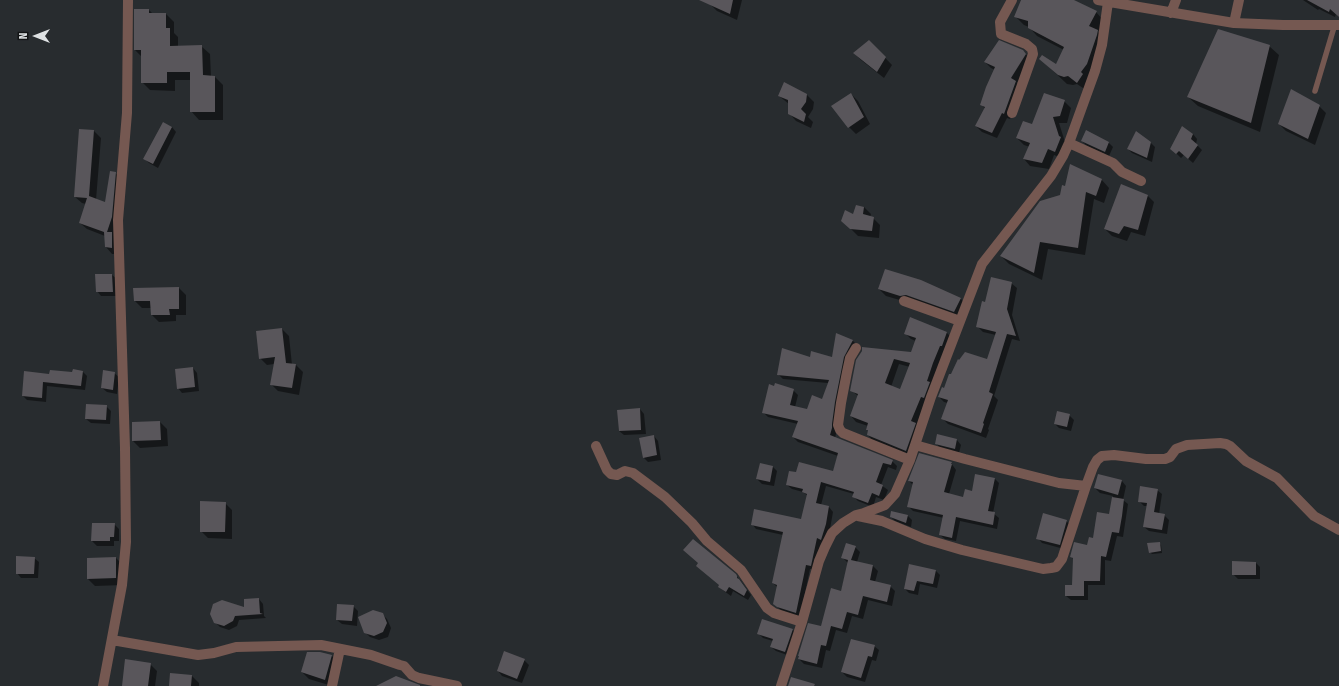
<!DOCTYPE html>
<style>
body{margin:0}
#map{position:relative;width:1339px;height:686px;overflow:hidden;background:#282c2f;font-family:"Fira Sans Condensed",sans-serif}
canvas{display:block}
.north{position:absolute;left:16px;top:16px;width:40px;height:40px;-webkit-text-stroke:3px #121415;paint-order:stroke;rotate:270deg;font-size:11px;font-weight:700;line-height:16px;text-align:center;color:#dee1e3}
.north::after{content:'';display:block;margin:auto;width:14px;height:18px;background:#dee1e3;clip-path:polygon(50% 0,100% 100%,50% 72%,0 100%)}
</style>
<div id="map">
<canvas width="1339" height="686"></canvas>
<div class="north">N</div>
</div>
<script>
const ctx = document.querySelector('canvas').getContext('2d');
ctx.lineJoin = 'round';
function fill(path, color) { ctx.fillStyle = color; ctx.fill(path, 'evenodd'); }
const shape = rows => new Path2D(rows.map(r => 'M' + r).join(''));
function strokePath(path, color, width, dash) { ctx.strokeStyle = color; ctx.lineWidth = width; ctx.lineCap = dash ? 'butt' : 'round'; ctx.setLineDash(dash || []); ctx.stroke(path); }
const shadow = shape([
 [712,0,742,0,737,20,717,11,710,4],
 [1020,0,1072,0,1096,12,1104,21,1098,32,1106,39,1086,90,1077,84,1073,85,1067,84,1049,67,1056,65,1064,50,1037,36,1029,27,1024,25,1015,16,1022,1],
 [1303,0,1339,0,1339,17,1336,14,1335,17,1319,9,1318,10],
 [149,10,153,14,166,14,174,22,174,33,178,37,178,47,201,46,210,54,211,77,215,77,223,85,223,120,199,120,191,111,191,80,175,80,175,91,150,90,142,82,142,57,135,50],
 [869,41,892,65,884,78,861,60,854,53],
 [1269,46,1279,55,1260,132,1198,106,1188,97],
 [1022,50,1031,60,1017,83,1022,88,1010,119,1007,118,997,138,982,132,976,126,985,109,982,105,995,70,991,68,985,62],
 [851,94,858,101,870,124,856,134,849,127],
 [807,95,814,102,813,109,808,117,813,122,811,128,796,121,789,113,789,104,779,96],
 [1064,101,1071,108,1067,123,1059,123,1065,142,1062,158,1054,155,1049,169,1030,166,1024,159,1030,147,1024,145,1017,138],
 [1319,106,1326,113,1315,145,1286,131,1279,124],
 [172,127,176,132,158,168,149,163,145,159],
 [80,130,94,131,101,138,96,200,106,203,115,173,122,179,119,254,112,254,106,247,105,236,87,229,80,223,86,204,82,203,75,197],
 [1193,134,1197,139,1196,144,1202,150,1193,163,1184,155,1181,158,1176,153],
 [1082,141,1109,143,1113,147,1109,156,1087,146],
 [1150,142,1155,147,1152,162,1132,153,1128,149],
 [1101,179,1109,188,1104,203,1094,199,1085,255,1048,249,1042,280,1009,264,1001,256,1061,196],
 [1147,195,1154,202,1145,236,1131,232,1127,241,1112,236,1105,229],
 [864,207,871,214,870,217,873,218,880,225,879,238,858,236,842,220,853,215],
 [112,275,117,279,117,296,101,296,97,291],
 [1011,283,1017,288,1012,315,1020,341,1012,339,994,396,998,400,988,429,989,430,986,438,948,424,942,418,948,403,944,402,939,397,944,389,988,361,996,335,983,332,978,327,985,304],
 [179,288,186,295,186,315,176,315,176,321,159,322,152,315,152,308,142,308,135,301],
 [879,289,961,299,968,306,961,318,886,296],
 [282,329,289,336,292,365,296,365,303,372,299,395,278,391,271,384,274,364,267,365,260,358,257,332],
 [946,332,952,338,912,456,873,441,868,435,868,426,856,422,851,416,858,396,851,390,857,361,912,353,916,341,911,339,905,333],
 [899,364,910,367,901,391,891,387],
 [837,334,853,341,857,345,835,438,892,461,897,466,896,470,888,467,881,485,888,490,884,500,876,497,873,507,858,501,853,496,854,494,826,486,821,505,829,507,833,512,830,529,826,544,822,542,815,570,810,569,800,617,783,612,774,604,777,587,773,583,783,535,756,529,752,524,802,521,808,496,803,492,792,489,787,485,833,472,838,456,798,442,793,437,798,424,768,417,763,412,793,390,798,395,795,407,808,411,823,400,828,383,783,379,778,374,811,358,833,358],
 [193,368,197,373,199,391,182,393,178,388],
 [83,372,87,376,85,390,47,386,46,402,27,400,23,396,50,375],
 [114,373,119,377,117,394,107,392,102,388],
 [106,406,111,411,110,424,91,423,86,419],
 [640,409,644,414,646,434,624,435,619,431],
 [1069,415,1074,420,1071,431,1059,428,1055,424],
 [160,422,167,429,168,446,140,448,133,441],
 [938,435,957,440,961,445,959,453,940,448,936,443],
 [654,436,658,441,661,460,648,462,644,458],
 [951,463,956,470,949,494,964,499,973,492,976,475,995,479,999,483,993,513,999,518,997,529,960,521,956,541,945,539,940,535,944,518,913,511,909,507,913,485,909,481],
 [773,467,777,471,774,486,762,484,757,479],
 [1122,481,1126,486,1123,500,1128,504,1123,537,1117,536,1111,561,1105,560,1105,585,1088,585,1088,600,1071,600,1066,596,1073,586,1074,560,1071,556,1088,546,1110,515,1113,496,1100,493,1095,488],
 [1157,490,1162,494,1159,514,1164,515,1169,520,1167,534,1149,531,1144,527,1147,506,1144,506,1139,501],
 [225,503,232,510,232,539,208,538,201,531],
 [908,516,912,520,911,527,895,521,891,517],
 [1066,521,1071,525,1064,549,1042,543,1038,538],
 [93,524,114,524,119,529,119,541,114,541,114,546,97,546,92,541],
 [1159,543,1161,545,1162,553,1152,554,1150,552],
 [855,547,860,552,857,562,873,566,878,571,875,582,890,586,895,591,892,606,868,600,863,619,852,616,847,633,836,630,830,651,826,650,822,668,804,664,799,659,799,656,822,628,841,592,848,563,842,557],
 [34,558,39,562,38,578,21,578,17,573],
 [116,558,123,565,123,585,95,586,88,579],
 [1256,563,1260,567,1260,579,1238,579,1233,574],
 [699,564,735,575,740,580,751,595,748,600,733,591,731,596,724,591,719,587,720,585],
 [909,565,936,571,940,575,937,588,920,584,918,595,909,593,905,589],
 [259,599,263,604,264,616,266,618,239,620,237,626,229,630,220,627,215,622,246,609],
 [353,606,358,611,357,626,342,624,337,620],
 [382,614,387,619,391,628,388,637,379,640,370,637,365,632],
 [792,629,797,634,790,656,776,651,771,647,773,641,763,638,759,634],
 [874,646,879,650,876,661,872,660,865,682,847,677,842,672],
 [332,656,339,663,332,686,309,679,302,672],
 [524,660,529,665,522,683,502,676,498,671],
 [150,664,157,671,155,686,123,686],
 [171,674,192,676,199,683,199,686,170,686]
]);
const building = shape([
 [699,0,733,0,730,14],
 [1021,0,1074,0,1097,11,1089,26,1098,30,1097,35,1087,64,1081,72,1083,74,1077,83,1068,76,1064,77,1058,75,1039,59,1042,55,1056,64,1064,47,1028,28,1028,21,1014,17],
 [1307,0,1339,0,1339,17,1330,9,1329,12],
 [134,9,149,9,149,13,166,13,166,28,170,28,170,46,202,45,203,75,215,76,215,112,190,112,190,72,167,72,167,83,141,83,141,50,134,50],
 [1218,29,1270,45,1251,123,1187,97],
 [869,40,886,57,877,72,853,53],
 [999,40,1023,50,1026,54,1011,78,1016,81,1004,114,1002,113,992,133,975,126,985,107,980,105,986,87,995,67,984,62],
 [784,82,807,94,806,102,801,109,806,114,804,122,788,114,788,100,778,96],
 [1291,89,1320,105,1308,139,1278,124],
 [851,93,864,117,848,128,831,106],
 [1044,93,1065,100,1060,116,1053,117,1059,136,1061,137,1055,152,1048,149,1042,163,1023,159,1030,143,1016,138,1023,121,1032,124],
 [163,122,172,127,153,164,143,159],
 [1182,126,1193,134,1191,139,1198,145,1188,159,1179,151,1176,154,1170,149],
 [79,129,94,130,89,196,105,202,110,171,116,172,112,217,107,232,112,232,112,248,105,247,104,232,79,223,87,198,74,197],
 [1086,130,1109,142,1105,152,1081,141],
 [1136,131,1151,142,1147,158,1127,149],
 [1070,164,1102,179,1096,196,1086,192,1078,248,1040,242,1034,273,1000,256,1040,201,1060,195,1062,185,1065,186],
 [1121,184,1148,195,1138,230,1124,226,1119,234,1104,229],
 [856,205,864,207,863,214,874,217,872,231,850,229,841,221,845,210,853,214],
 [885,269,921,280,961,298,954,312,906,295,900,296,878,289],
 [95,274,112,274,113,292,96,292],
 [991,277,1012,282,1007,309,1016,336,1007,334,989,392,993,394,983,423,984,424,981,433,941,419,948,400,938,397,942,387,944,388,949,374,951,374,958,359,959,360,965,352,987,359,996,332,976,327,982,301,985,302],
 [179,287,179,309,169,309,170,315,151,315,150,301,134,301,133,288],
 [910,317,947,332,942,346,940,346,933,363,927,381,930,382,924,398,921,397,911,421,916,423,906,451,867,435,868,430,866,430,868,423,850,416,858,394,850,391,856,360,862,351,862,347,911,352,916,338,904,334],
 [894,359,910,363,900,389,885,383],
 [282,328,286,363,296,364,292,388,270,385,275,357,259,359,256,331],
 [836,333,853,340,844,357,835,402,832,424,832,428,830,435,893,460,891,465,883,463,876,482,883,485,879,496,872,493,868,503,852,497,854,492,821,482,816,503,829,506,826,524,821,540,817,538,811,566,806,565,796,613,777,607,773,604,777,585,772,583,783,532,751,525,754,509,801,519,807,494,802,492,803,489,786,485,789,471,796,472,799,462,833,471,838,453,792,437,798,421,762,413,769,384,774,386,775,383,794,389,790,405,807,409,812,395,822,399,829,380,777,375,782,348,810,357,811,351,832,357],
 [193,367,195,387,177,389,175,369],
 [73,369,83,371,81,386,43,382,42,398,22,396,24,371,49,374,50,370,72,372],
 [103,370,115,372,113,390,101,388],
 [86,404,107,405,106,420,85,419],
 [640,408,641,430,619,431,617,410],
 [1057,411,1070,414,1067,427,1054,424],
 [160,421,161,440,132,441,132,422],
 [937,434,957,439,955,449,935,444],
 [654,435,657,455,643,458,639,438],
 [919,453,952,462,951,464,952,464,944,492,963,497,965,489,972,491,975,474,995,478,988,511,995,512,993,525,956,517,952,538,939,535,943,515,907,507,913,482,908,481],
 [760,463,773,466,770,482,756,479],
 [1098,474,1122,480,1118,495,1094,488],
 [1140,486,1158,489,1154,512,1165,514,1162,530,1143,527,1147,503,1138,502],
 [1112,497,1124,499,1122,516,1119,533,1112,532,1106,557,1101,556,1100,581,1084,581,1084,596,1065,596,1065,585,1072,585,1073,558,1070,557,1074,542,1087,545,1089,537,1093,538,1097,512,1109,514],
 [200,501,226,502,225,532,200,532],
 [891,511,908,515,906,523,890,517],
 [1043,513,1067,520,1060,545,1036,539],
 [92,523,115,523,114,537,110,537,110,541,91,541],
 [693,539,736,574,737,576,737,578,739,579,747,590,744,596,729,587,726,592,718,587,719,585,696,566,698,563,683,550],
 [1160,542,1161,551,1149,553,1147,543],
 [846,543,856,546,851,560,873,565,870,580,891,585,887,602,863,596,858,615,847,612,842,629,831,626,826,646,821,645,817,664,798,659,799,656,798,656,808,623,821,626,831,588,841,591,848,560,841,558],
 [16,556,35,557,34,574,16,574],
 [116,557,116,578,87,579,87,558],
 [1232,561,1256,562,1256,575,1232,575],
 [909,564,936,570,933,584,917,581,914,591,904,589],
 [259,598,260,613,263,614,235,616,233,621,224,626,214,623,210,614,213,604,222,600,244,607,244,599],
 [337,604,354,605,352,621,336,620],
 [373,610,383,613,387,623,383,632,374,636,364,633,358,617],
 [762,619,793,629,785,652,770,647,773,639,757,634],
 [851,639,875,645,872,657,868,656,861,678,841,672],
 [504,651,525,659,517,679,497,671],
 [307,652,320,652,332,655,325,680,301,672],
 [125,659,151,663,148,686,122,686],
 [170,673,192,675,191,686,169,686],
 [396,676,420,685,420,686,376,686],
 [791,677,815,684,814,686,788,686]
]);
const service = shape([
 [1315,91,1335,24]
]);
const minor = shape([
 [1098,0,1234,23,1283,25,1339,25],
 [1171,13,1176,0],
 [1234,23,1239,0],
 [1012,113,1033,54,1032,49,1026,44,1001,34,1000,22,1012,0],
 [1069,143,1113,163,1122,172,1141,181],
 [904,301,960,321],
 [856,348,850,358,847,372,841,403,838,425,840,430,843,433,910,460],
 [915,445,965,459,1059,483,1086,486,1093,467,1097,460,1102,456,1114,455,1146,459,1165,459,1170,457,1176,449,1187,445,1220,443,1226,444,1230,446,1246,461,1277,478,1314,516,1339,530],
 [596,446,607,470,611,474,617,475,625,471,633,473,665,497,692,523,707,541,741,570,767,608,774,613,802,622],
 [858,516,882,521,925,539,962,550,1043,569,1051,568,1056,567,1062,559,1086,486],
 [112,640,198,655,214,653,236,647,321,645,371,655,400,665,404,666,412,675,419,678,457,686],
 [103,686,122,585,126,542,125,448,118,220,127,113,128,0],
 [332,686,340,649],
 [781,686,802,622,819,561,825,547,832,533,843,523,856,515,864,513,885,505,895,494,910,460,931,397,982,264,1051,176,1063,156,1069,143,1095,71,1102,45,1108,2]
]);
fill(shadow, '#0007');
fill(building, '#59565b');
strokePath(service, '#755851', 5.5);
strokePath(minor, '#755851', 10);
</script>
